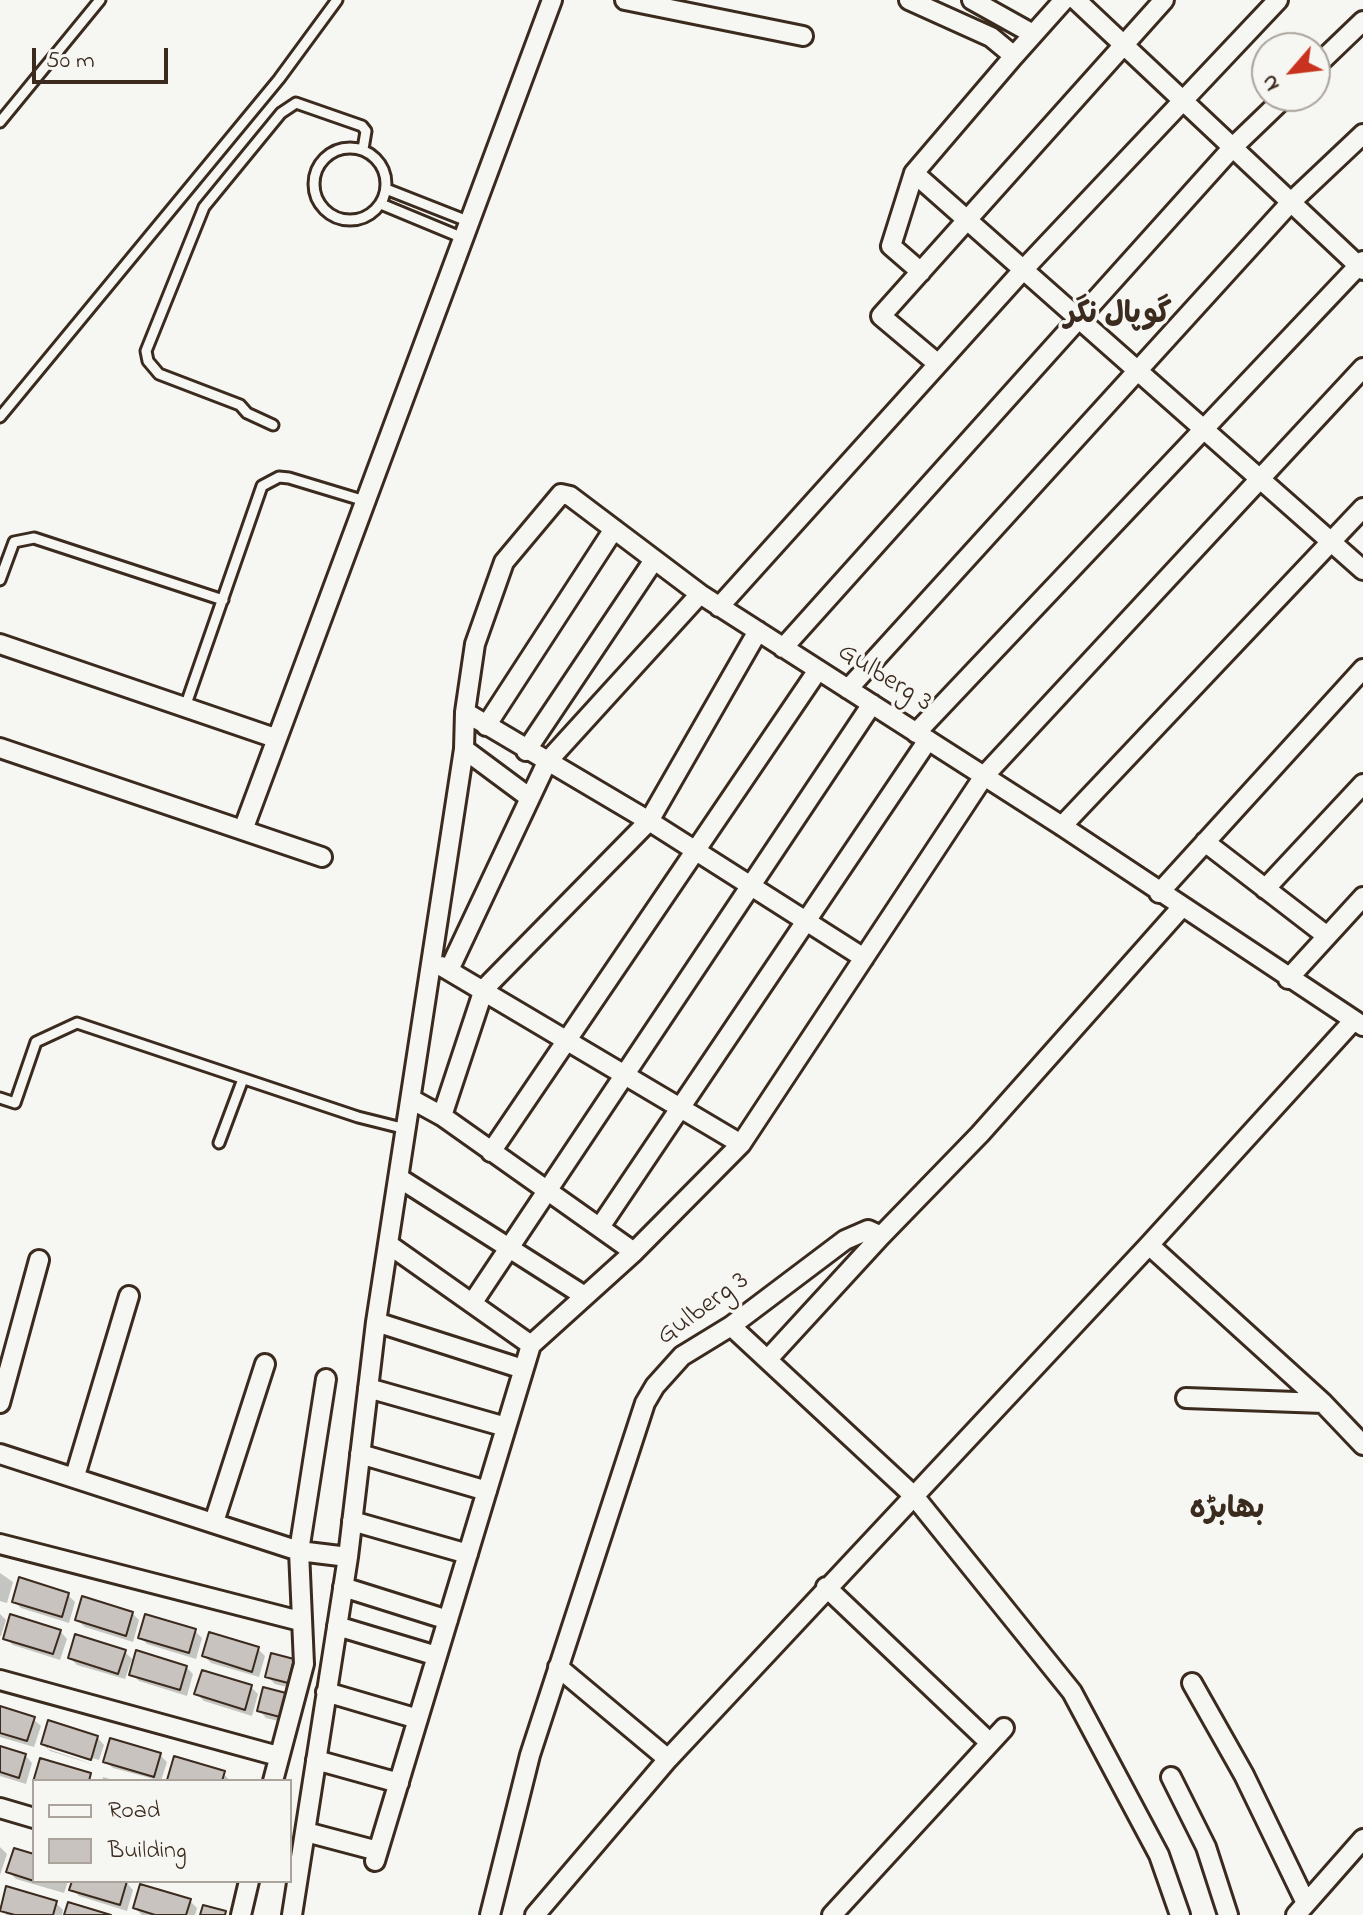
<!DOCTYPE html>
<meta charset="utf-8">
<style>
body{margin:0}
#map{position:relative;width:1363px;height:1915px;overflow:hidden;background:#f6f6f2;font-family:"Indie Flower",sans-serif}
canvas{display:block}
.legend{position:absolute;left:32px;top:1779px;width:260px;height:104px;box-sizing:border-box;background:#f6f6f2;border:2px solid #aba49d;margin:0;padding:10px 14px;list-style:none;font-size:24px;color:#3b2a1e}
.legend li{display:flex;align-items:center;gap:16px;height:40px}
.legend b{width:40px;border:2px solid #aba49d}
.north{position:absolute;left:1251px;top:32px;width:80px;height:80px;box-sizing:border-box;background:#f6f6f2;border:2px solid #aba49d;border-radius:50%;rotate:242deg;font-size:22px;font-weight:700;line-height:32px;text-align:center;color:#3b2a1e}
.north::after{content:'';display:block;margin:auto;width:28px;height:36px;background:#c8321e;clip-path:polygon(50% 0,100% 100%,50% 72%,0 100%)}
.scale{position:absolute;left:32px;top:48px;width:136px;height:36px;box-sizing:border-box;border:4px solid #3b2a1e;border-top:0;padding-left:10px;font-size:24px;line-height:28px;white-space:nowrap;color:#3b2a1e;-webkit-text-stroke:6px #f6f6f2;paint-order:stroke}
</style>
<div id="map">
<canvas width="1363" height="1915"></canvas>
<ul class="legend">
<li><b style="height:10px;background:#f6f6f2"></b>Road</li>
<li><b style="height:22px;background:#c8c3be"></b>Building</li>
</ul>
<div class="north">N</div>
<div class="scale">50 m</div>
</div>
<script>
const ctx = document.querySelector('canvas').getContext('2d');
ctx.lineJoin = 'round';
function fill(path, color) { ctx.fillStyle = color; ctx.fill(path, 'evenodd'); }
const shape = rows => new Path2D(rows.map(r => 'M' + r).join(''));
function strokePath(path, color, width, dash) { ctx.strokeStyle = color; ctx.lineWidth = width; ctx.lineCap = dash ? 'butt' : 'round'; ctx.setLineDash(dash || []); ctx.stroke(path); }
function label(font, color, halo, rows, align = 'center') {
  ctx.font = font + ' "Indie Flower","Playpen Sans Arabic",sans-serif'; ctx.lineWidth = 7; ctx.setLineDash([]); ctx.textBaseline = 'middle'; ctx.strokeStyle = halo; ctx.fillStyle = color; for (const [text, x, y, turn = 0] of rows) {
    ctx.save(); ctx.translate(x, y); ctx.rotate((+turn || 0) * Math.PI / 180); ctx.textAlign = isNaN(turn) ? turn : align; if (halo) ctx.strokeText(text, 0, 0); ctx.fillText(text, 0, 0); ctx.restore();
  }
}
const shadow = shape([
 [0,1573,13,1582,7,1603,0,1601],
 [68,1595,75,1602,69,1623,21,1608,14,1601],
 [132,1613,139,1620,133,1642,85,1627,77,1620],
 [0,1614,6,1620,1,1636,0,1636],
 [60,1631,67,1639,60,1660,13,1645,5,1638],
 [195,1631,202,1638,196,1659,147,1644,140,1637],
 [258,1649,265,1656,259,1677,211,1663,204,1656],
 [124,1651,132,1659,125,1679,77,1665,70,1658],
 [293,1661,300,1668,295,1689,275,1684,268,1677],
 [186,1667,193,1674,187,1696,139,1681,132,1674],
 [251,1687,258,1694,252,1716,204,1701,197,1694],
 [285,1695,292,1702,287,1723,266,1718,259,1710],
 [0,1708,33,1719,41,1726,34,1747,0,1737],
 [97,1737,104,1745,99,1760,48,1745,48,1749,98,1766,50,1751,43,1744],
 [0,1748,25,1755,32,1763,26,1784,0,1776],
 [160,1755,167,1762,161,1781,113,1768,105,1761],
 [223,1773,230,1781,169,1780],
 [103,1777,117,1781,102,1781],
 [0,1847,7,1854,0,1875],
 [34,1856,34,1881,68,1881,64,1893,16,1879,9,1872],
 [74,1881,126,1882,133,1890,127,1911,79,1896,72,1889],
 [190,1901,197,1908,195,1915,142,1915,135,1908],
 [56,1903,63,1910,62,1915,7,1915,2,1910]
]);
const building = shape([
 [19,1577,69,1593,62,1617,12,1602,19,1577],
 [82,1596,133,1612,126,1636,75,1620,82,1596],
 [10,1614,61,1630,53,1654,3,1639,10,1614],
 [145,1614,196,1629,189,1653,138,1638,145,1614],
 [209,1632,259,1647,252,1672,202,1656,209,1632],
 [75,1634,126,1650,118,1674,68,1658,75,1634],
 [136,1650,187,1666,180,1690,129,1675,136,1650],
 [271,1653,294,1659,288,1683,265,1677,271,1653],
 [202,1670,252,1685,245,1710,194,1694,202,1670],
 [263,1687,286,1693,280,1717,257,1711,263,1687],
 [0,1706,35,1717,27,1741,0,1733,0,1706],
 [48,1720,98,1736,91,1760,41,1744,48,1720],
 [110,1738,161,1753,154,1777,103,1762,110,1738],
 [0,1746,26,1754,19,1778,0,1772,0,1746],
 [174,1756,225,1771,222,1781,167,1780,174,1756],
 [40,1758,91,1773,89,1781,33,1782,40,1758],
 [14,1848,34,1854,34,1881,6,1872,14,1848],
 [72,1881,127,1881,120,1905,69,1890,72,1881],
 [140,1884,191,1899,186,1915,155,1915,133,1908,140,1884],
 [6,1886,57,1901,53,1915,15,1915,0,1911,6,1886],
 [68,1902,111,1915,64,1915,68,1902],
 [203,1905,226,1911,225,1915,200,1915,203,1905]
]);
const service = shape([
 [0,122,100,0],
 '314 184a36 36 0 1 1 72 0a36 36 0 1 1-72 0Z',
 [386,189,470,222],
 [381,204,463,238],
 [0,417,279,79,337,0],
 [273,425,247,413,240,405,159,374,148,361,146,351,204,207,281,113,296,103,362,126,366,131,363,149],
 [0,580,14,542,34,538,223,600],
 [185,707,262,486,279,477,289,478,365,501],
 [0,1098,15,1103,36,1042,77,1023,358,1117,406,1129],
 [219,1143,243,1079]
]);
const minor = shape([
 [625,0,803,36],
 [909,0,991,37,1014,56,1064,0],
 [972,0,1033,34],
 [1076,0,1363,270],
 [1315,67,1363,21],
 [914,173,1363,570],
 [921,272,891,246,914,173,1014,56],
 [938,364,881,316,1164,0],
 [719,607,1023,270,1278,0],
 [0,644,275,738],
 [783,648,1233,147,1286,96],
 [848,689,1291,202,1363,134],
 [465,712,649,821,864,958],
 [486,726,614,529],
 [916,733,1363,261],
 [0,748,322,857],
 [464,749,530,798],
 [526,751,654,560],
 [1062,826,1363,508],
 [243,830,552,0],
 [1205,842,1327,936],
 [1265,889,1363,784],
 [1159,893,1363,669],
 [441,966,741,1144],
 [449,970,547,762,700,594],
 [1288,979,1363,897],
 [411,1099,442,1116,634,1252],
 [442,1116,484,989,649,821,758,631],
 [491,1152,818,670],
 [399,1178,583,1295],
 [600,1227,928,740],
 [388,1244,531,1345],
 [1149,1245,1323,1403,1363,1445],
 [473,1302,872,704],
 [376,1322,523,1369],
 [731,1326,914,1496,1072,1692,1159,1855,1180,1915],
 [768,1359,881,1236],
 [368,1388,506,1427],
 [1186,1398,1323,1403],
 [0,1403,39,1260],
 [0,1454,299,1551,348,1557],
 [360,1454,487,1491],
 [75,1476,129,1296],
 [352,1521,468,1554],
 [214,1522,265,1364],
 [0,1544,300,1621],
 [343,1587,448,1620],
 [826,1587,989,1742],
 [337,1626,437,1656],
 [558,1667,668,1759],
 [0,1680,278,1756],
 [1192,1683,1244,1775,1306,1903],
 [326,1692,418,1719],
 [316,1760,399,1783],
 [1171,1777,1206,1847,1228,1915],
 [273,1781,304,1664,299,1551,326,1379],
 [0,1808,34,1818],
 [306,1832,378,1851],
 [375,1861,531,1345,634,1252,741,1144,984,776,1363,368],
 [241,1915,249,1881],
 [292,1915,348,1557,376,1322,464,749,465,712,475,644,504,562,561,494,570,496,700,594,1062,826,1363,1026],
 [490,1915,530,1755,645,1403,655,1386,682,1356,731,1326,845,1240,868,1230,881,1236,980,1134,1181,908],
 [535,1915,668,1759,1149,1245,1354,1020],
 [832,1915,1004,1728],
 [1296,1915,1363,1839]
]);
const streetNames = [
 ["Gulberg 3",884,679,32],
 ["Gulberg 3",704,1310,-36]
];
const neighbourhoodNames = [
 ["گوپال نگر",1118,317],
 ["بھابڑہ",1227,1512]
];
fill(shadow, '#0003');
fill(building, '#c8c3be');
strokePath(building, '#3b2a1e', 2);
strokePath(service, '#3b2a1e', 15);
strokePath(minor, '#3b2a1e', 24);
strokePath(service, '#f6f6f2', 9);
strokePath(minor, '#f6f6f2', 18);
label('28px', '#3b2a1e', '#f6f6f2', streetNames);
label('bold 30px', '#3b2a1e', '#f6f6f2', neighbourhoodNames);
</script>
